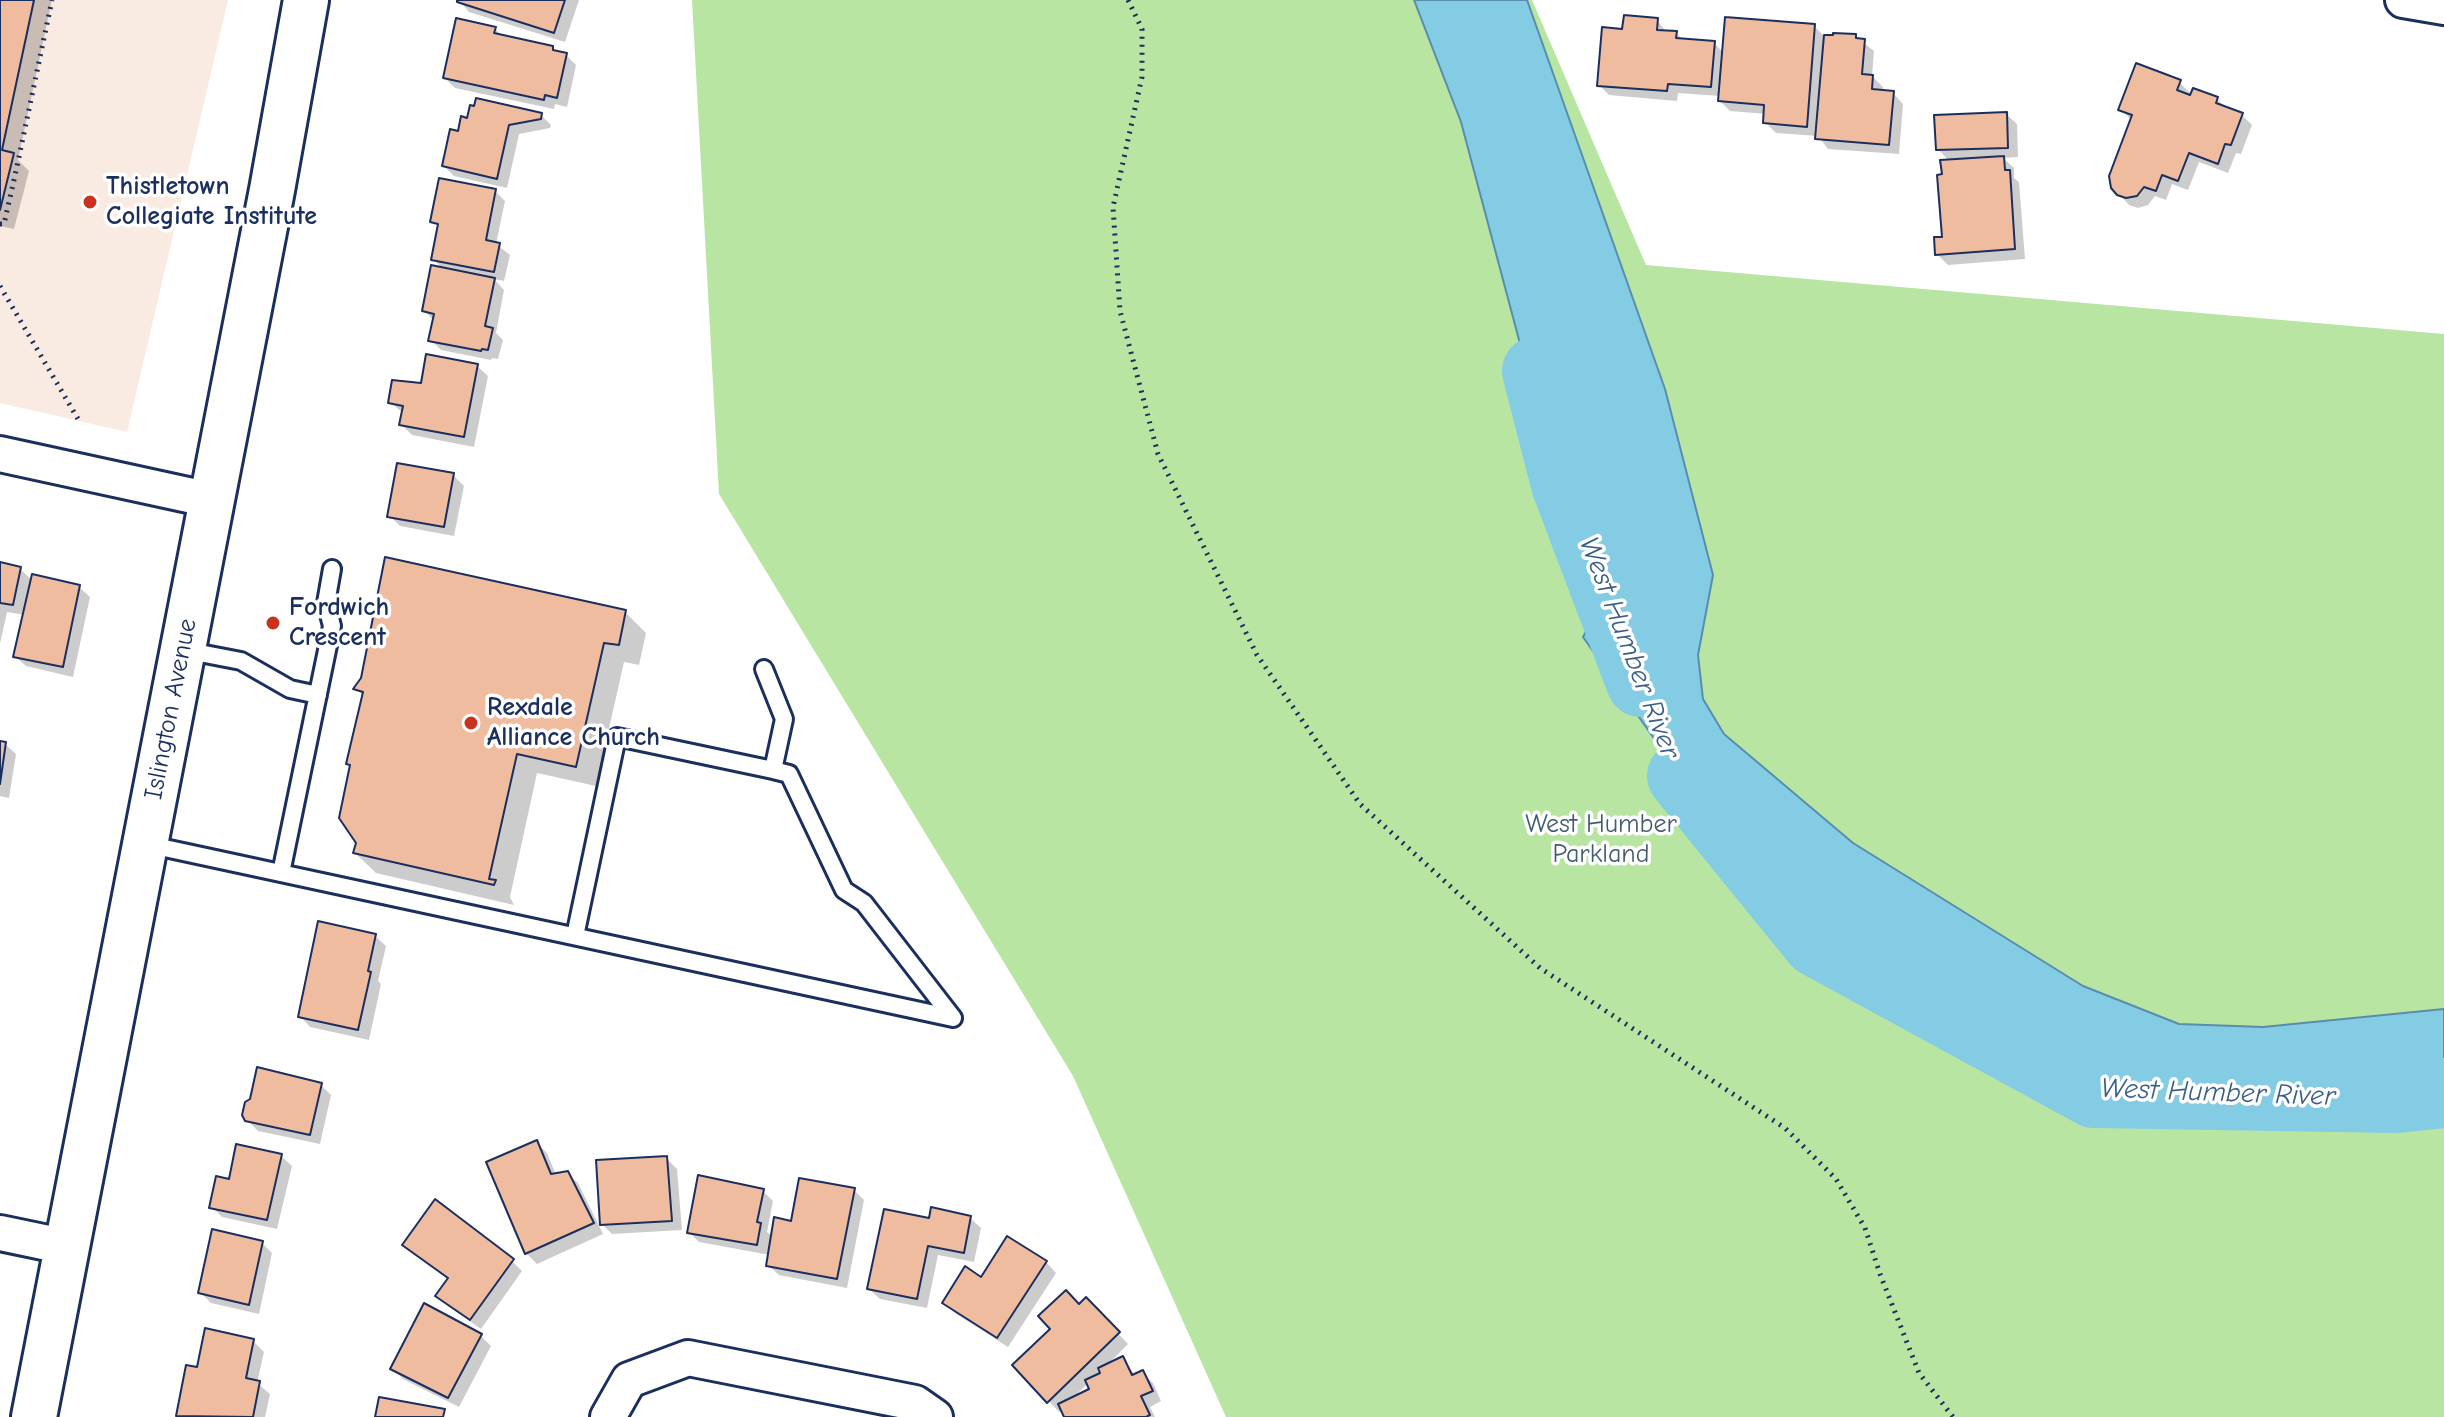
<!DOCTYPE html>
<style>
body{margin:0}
canvas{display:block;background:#fff}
</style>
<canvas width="2444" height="1417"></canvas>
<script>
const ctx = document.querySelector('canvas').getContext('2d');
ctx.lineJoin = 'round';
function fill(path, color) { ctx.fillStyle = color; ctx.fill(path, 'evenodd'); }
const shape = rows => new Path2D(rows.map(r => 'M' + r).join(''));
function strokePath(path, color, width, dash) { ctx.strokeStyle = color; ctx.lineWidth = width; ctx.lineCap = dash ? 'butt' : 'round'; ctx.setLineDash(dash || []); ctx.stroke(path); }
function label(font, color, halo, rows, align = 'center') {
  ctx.font = font + ' "Comic Neue",sans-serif'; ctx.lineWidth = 7; ctx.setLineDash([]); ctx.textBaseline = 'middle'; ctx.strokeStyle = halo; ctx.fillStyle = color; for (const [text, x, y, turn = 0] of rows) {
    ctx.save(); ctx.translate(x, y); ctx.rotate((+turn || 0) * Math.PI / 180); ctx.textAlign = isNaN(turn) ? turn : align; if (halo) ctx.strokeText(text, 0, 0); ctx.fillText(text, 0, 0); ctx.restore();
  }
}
const built = shape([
 [0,0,228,0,127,432,0,403]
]);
const green = shape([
 [692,0,1532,0,1646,265,2444,334,2444,1417,1226,1417,1073,1076,719,494]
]);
const water = shape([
 [1414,0,1527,0,1665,389,1713,575,1698,655,1703,699,1724,734,1853,843,2083,986,2179,1024,2263,1027,2444,1009,2444,1111,2337,1121,2065,1070,1879,962,1718,830,1583,637,1613,581,1539,415,1461,122,1414,0]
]);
const shadow = shape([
 [0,0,52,0,18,160,29,171,14,229,0,226],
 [459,0,579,0,565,42,469,12],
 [1657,20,1667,33,1676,33,1684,41,1714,43,1724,53,1814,26,1825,37,1855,36,1874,51,1872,76,1883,87,1882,92,1893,93,1903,104,1899,154,1828,149,1818,136,1776,133,1765,122,1766,114,1730,111,1720,101,1720,96,1678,93,1677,101,1609,95,1599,85,1624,31],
 [494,28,503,37,552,48,557,53,566,55,576,65,567,107,555,104,554,109,455,88,445,78],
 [2179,82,2192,95,2217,99,2228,110,2242,115,2252,125,2241,154,2236,153,2228,173,2199,162,2188,190,2172,184,2166,200,2155,196,2148,205,2138,208,2129,205,2118,193,2132,121,2121,109],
 [475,108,541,115,551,125,550,128,519,134,507,188,454,176,444,166,459,133],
 [2006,114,2017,124,2018,157,2003,158,2014,168,2014,178,2019,182,2025,259,1948,265,1937,254,1944,239,1944,176,1949,161,1938,149],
 [495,191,505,201,496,244,510,255,504,281,494,279,504,290,496,333,503,340,498,359,492,358,491,360,441,350,431,340,434,321,424,310,444,270,433,259,439,228,433,221],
 [477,366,488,376,474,447,412,435,401,424,403,413,390,402,422,385],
 [453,475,464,486,454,536,400,526,390,516],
 [0,564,20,569,33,581,79,587,90,597,73,677,26,666,15,656,25,615,7,612,0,644],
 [625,612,646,633,639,665,624,662,596,786,537,773,510,897,514,905,376,873,355,853,358,843,364,696,356,688],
 [0,743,5,744,16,754,9,798,0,796],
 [375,936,386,946,378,981,381,984,369,1040,310,1027,300,1016],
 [321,1085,331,1095,320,1144,258,1131,247,1120],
 [537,1143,547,1153,556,1175,567,1173,578,1183,603,1234,537,1264,526,1253],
 [281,1156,292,1166,277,1229,222,1217,212,1207,230,1181],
 [666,1158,677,1169,682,1230,612,1234,602,1224],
 [854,1190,864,1200,847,1288,779,1275,768,1265,770,1255,699,1242,689,1232,763,1191,773,1201,767,1232,773,1237,792,1224],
 [970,1218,981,1228,974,1262,938,1255,927,1308,880,1299,869,1289,930,1220],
 [262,1243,272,1253,259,1314,211,1303,200,1292],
 [404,1245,512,1261,522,1271,481,1329,448,1306,438,1296,449,1280,415,1255],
 [1046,1262,1056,1273,1008,1347,955,1313,944,1303],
 [1086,1300,1128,1344,1107,1365,1122,1358,1136,1376,1142,1373,1153,1383,1161,1401,1150,1407,1155,1417,1066,1417,1062,1408,1059,1412,1015,1365],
 [1088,1383,1092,1390,1073,1398],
 [481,1336,491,1346,459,1407,403,1379,392,1368],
 [253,1341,264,1352,257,1383,270,1394,265,1417,181,1417,178,1415]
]);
const river = shape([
 [1537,371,1566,484,1641,682],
 [1682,776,1817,942,2094,1093,2397,1098,2444,1093]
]);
const building = shape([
 [0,0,34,0,2,150,14,153,0,210,0,0],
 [457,0,565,0,554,33,457,2,457,0],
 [1624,15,1658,18,1657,30,1677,31,1676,38,1715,41,1711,87,1668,84,1667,91,1597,86,1602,27,1622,29,1624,15],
 [1725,17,1815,24,1807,127,1763,123,1764,105,1718,101,1725,17],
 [456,18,496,27,494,33,553,46,553,50,567,53,557,98,545,95,544,100,443,78,456,18],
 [1833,33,1856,34,1856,38,1865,39,1862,74,1873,75,1872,89,1894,91,1889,145,1815,139,1824,35,1833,35,1833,33],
 [2136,63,2181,80,2177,90,2190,95,2193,88,2218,97,2216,103,2243,113,2231,145,2225,144,2218,164,2189,153,2178,181,2162,175,2156,191,2144,187,2137,196,2126,198,2117,195,2111,188,2109,176,2132,115,2118,110,2136,63],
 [476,98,542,113,541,119,509,125,497,179,442,166,450,129,458,131,461,116,467,118,470,105,474,106,476,98],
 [2007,112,2008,148,1936,150,1934,115,2007,112],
 [2004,156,2005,170,2010,170,2015,249,1935,255,1934,237,1942,237,1937,175,1942,174,1940,160,2004,156],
 [439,178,496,189,486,240,500,243,494,272,431,260,438,224,430,222,439,178],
 [431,265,495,278,485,326,493,328,488,350,482,349,481,351,428,341,434,314,422,311,431,265],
 [426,354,478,364,464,437,399,425,403,406,388,403,392,380,421,383,426,354],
 [397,463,454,473,444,527,387,517,397,463],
 [385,557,626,610,619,645,604,643,576,767,517,754,489,879,496,880,494,885,353,853,356,843,339,818,350,765,346,764,363,692,353,689,361,678,385,557],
 [0,562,21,567,13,605,0,603,0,562],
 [32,574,80,585,63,667,13,657,32,574],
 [0,741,6,742,0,784,0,741],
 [318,921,376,934,368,971,371,972,358,1030,298,1017,318,921],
 [257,1067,322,1083,310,1135,245,1121,242,1115,245,1102,250,1099,257,1067],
 [537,1140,551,1174,568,1171,594,1223,525,1254,486,1162,537,1140],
 [236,1144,282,1154,267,1220,209,1208,216,1176,229,1179,236,1144],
 [667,1156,672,1221,600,1225,596,1160,667,1156],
 [698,1175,764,1189,757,1222,761,1223,757,1245,687,1233,698,1175],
 [799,1178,855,1188,837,1279,766,1266,774,1217,791,1221,799,1178],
 [435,1199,514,1259,470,1320,435,1296,448,1278,402,1245,435,1199],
 [931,1207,971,1216,964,1253,928,1246,917,1299,867,1289,884,1209,929,1218,931,1207],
 [212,1229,263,1241,249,1305,198,1293,212,1229],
 [1007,1236,1047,1261,997,1338,942,1303,965,1266,981,1277,1007,1236],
 [1066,1290,1079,1304,1086,1297,1120,1332,1047,1403,1012,1365,1050,1329,1038,1316,1066,1290],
 [424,1303,482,1334,448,1398,390,1369,424,1303],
 [205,1328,254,1339,246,1378,260,1381,253,1417,176,1416,186,1365,197,1367,205,1328],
 [1123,1356,1132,1375,1143,1370,1153,1391,1141,1396,1150,1415,1146,1417,1064,1417,1058,1404,1089,1389,1085,1380,1100,1373,1098,1368,1123,1356],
 [379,1397,445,1409,443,1417,375,1417,379,1397]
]);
const path = shape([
 [1128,0,1142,29,1142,77,1113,207,1120,311,1158,454,1257,655,1360,804,1540,968,1785,1128,1836,1179,1865,1228,1880,1274,1919,1373,1953,1417],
 [0,224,4,224,16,171,52,0],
 [0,286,78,419]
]);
const service = shape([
 [184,650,241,661,290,689,318,695],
 [764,669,784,719,773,770,789,774,844,890,864,903,953,1018],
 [146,844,953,1018],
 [281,873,332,626,326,603,332,569],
 [575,936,617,737,773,770]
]);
const minor = shape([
 [2403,0,2444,7],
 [0,454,211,500],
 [0,1233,67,1247],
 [608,1417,629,1380,688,1358,915,1403,935,1417]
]);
const secondary = shape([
 [34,1417,272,190,306,0]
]);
const markers = [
 [90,202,8,"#c8321e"],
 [273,623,8,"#c8321e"],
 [471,723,8,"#c8321e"]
];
const poiNames = [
 ["Thistletown",106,187],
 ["Collegiate Institute",106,217],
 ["Fordwich",289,608],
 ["Crescent",289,638],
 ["Rexdale",487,708],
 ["Alliance Church",487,738]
];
const streetNames = [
 ["Islington Avenue",171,709,-79]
];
const parkNames = [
 ["West Humber",1601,825],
 ["Parkland",1601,855]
];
const waterNames = [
 ["West Humber River",1629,648,69],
 ["West Humber River",2218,1093,2]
];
fill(built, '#faebe2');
fill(green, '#b9e5a3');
fill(water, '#83cce4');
strokePath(water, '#598dae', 2);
fill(shadow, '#0003');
strokePath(river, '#83cce4', 70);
fill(building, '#efbca0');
strokePath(building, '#1b2f5e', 2);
strokePath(service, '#1b2f5e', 22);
strokePath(minor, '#1b2f5e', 40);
strokePath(secondary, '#1b2f5e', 50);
strokePath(path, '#1b2f5e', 5, [2, 6]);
strokePath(service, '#fff', 16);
strokePath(minor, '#fff', 34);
strokePath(secondary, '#fff', 44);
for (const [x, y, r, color] of markers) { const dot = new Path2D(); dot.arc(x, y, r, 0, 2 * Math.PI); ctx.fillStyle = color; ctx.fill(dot); strokePath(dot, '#fff', 3); }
label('bold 26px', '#1b2f5e', '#fff', poiNames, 'left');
label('26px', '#1b2f5e', '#fff', streetNames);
label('26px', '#425c6f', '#fff', parkNames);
label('italic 28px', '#3a5e86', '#fff', waterNames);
</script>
